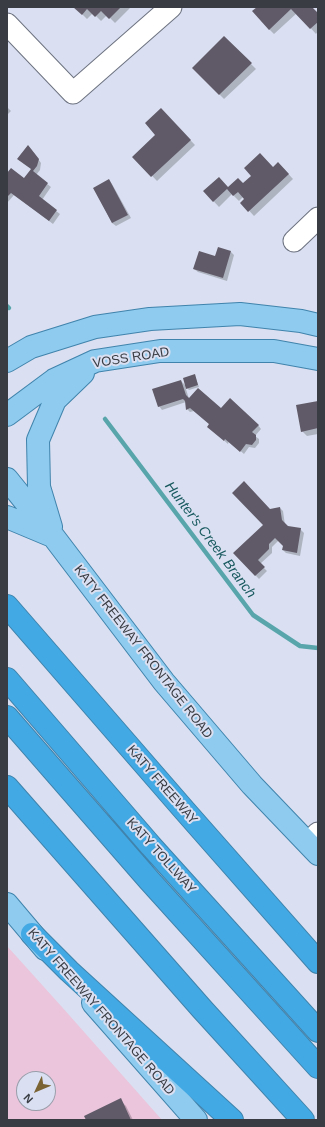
<!DOCTYPE html>
<style>
body{margin:0}
#map{position:relative;width:325px;height:1127px;overflow:hidden;background:#dae0f1;font-family:Helvetica,sans-serif}
canvas{display:block}
.frame{position:absolute;inset:0;border:8px solid #3a3c43;pointer-events:none}
.north{position:absolute;left:16px;top:1071px;width:40px;height:40px;box-sizing:border-box;background:#dae0f1;border:1px solid #9a9eab;border-radius:50%;rotate:226deg;font-size:11px;font-weight:700;line-height:16px;text-align:center;color:#3a3c43}
.north::after{content:'';display:block;margin:auto;width:14px;height:18px;background:#7b6334;clip-path:polygon(50% 0,100% 100%,50% 72%,0 100%)}
</style>
<div id="map">
<canvas width="325" height="1127"></canvas>
<div class="frame"></div>
<div class="north">N</div>
</div>
<script>
const ctx = document.querySelector('canvas').getContext('2d');
ctx.lineJoin = 'round';
function fill(path, color) { ctx.fillStyle = color; ctx.fill(path, 'evenodd'); }
const shape = rows => new Path2D(rows.map(r => 'M' + r).join(''));
function strokePath(path, color, width, dash) { ctx.strokeStyle = color; ctx.lineWidth = width; ctx.lineCap = dash ? 'butt' : 'round'; ctx.setLineDash(dash || []); ctx.stroke(path); }
function label(font, color, halo, rows, align = 'center') {
  ctx.font = font + ' Helvetica,sans-serif'; ctx.lineWidth = 4; ctx.setLineDash([]); ctx.textBaseline = 'middle'; ctx.strokeStyle = halo; ctx.fillStyle = color; for (const [text, x, y, turn = 0] of rows) {
    ctx.save(); ctx.translate(x, y); ctx.rotate((+turn || 0) * Math.PI / 180); ctx.textAlign = isNaN(turn) ? turn : align; if (halo) ctx.strokeText(text, 0, 0); ctx.fillText(text, 0, 0); ctx.restore();
  }
}
const green = shape([
 [7,946,62,1007,162,1120,7,1120],
 [24,1079,48,1079,48,1103,24,1103]
]);
const shadow = shape([
 [75,7,131,7,115,23,107,15,101,21,93,13,87,19],
 [258,7,311,7,318,14,318,31,316,34,297,13,274,34,269,29],
 [224,37,256,69,224,99,193,68],
 [7,107,11,111,7,115],
 [161,110,195,145,157,181,134,157,157,135],
 [31,149,41,163,40,170,36,175,51,187,42,200,60,214,53,224,14,195,7,203,7,175,24,179,32,169],
 [273,168,283,168,293,179,254,216,242,203,246,199,243,197,239,201,232,194,219,207,205,192,243,184],
 [109,180,112,184,131,218,116,226,112,223,94,188],
 [231,252,234,255,227,281,198,272,194,269,216,257],
 [195,376,199,387,189,390,185,386,189,399,221,410,258,425,261,429,255,436,259,439,259,443,255,448,249,447,244,454,229,441,228,444,212,430,210,425,194,411,190,412,187,409,186,402,162,410,159,406,181,381,187,387],
 [318,402,318,434,307,436,302,431],
 [280,508,283,511,285,525,288,527,300,529,304,533,300,556,286,553,283,550,284,545,279,540,272,547,272,553,260,564,267,571,259,579,234,553,264,525,270,510],
 [120,1100,126,1106,133,1120,87,1120]
]);
const stream = shape([
 [7,306,9,308],
 [105,419,253,615,300,646,318,648]
]);
const building = shape([
 [73,7,121,7,109,19,101,11,95,17,87,9,82,15],
 [257,7,312,7,318,13,318,22,310,29,291,9,269,30,252,11],
 [224,36,252,63,219,95,192,68],
 [161,108,191,140,151,177,132,157,155,135,145,123],
 [28,145,39,159,37,166,33,171,48,183,39,196,57,210,49,221,11,193,7,197,7,173,11,168,24,178,31,169,17,159],
 [260,153,273,167,278,162,289,174,248,212,240,203,244,199,238,192,233,196,227,189,213,202,203,191,219,177,228,187,238,178,243,183,251,176,244,168],
 [109,179,128,215,112,223,93,188],
 [218,247,231,251,223,278,193,269,199,251,215,256],
 [195,374,198,385,186,389,183,378],
 [181,380,186,395,189,398,198,388,221,408,230,398,259,425,252,432,256,435,256,440,252,445,246,444,240,452,225,439,224,441,207,427,209,424,190,408,186,410,185,401,183,399,158,407,152,389],
 [318,401,318,428,301,432,296,405],
 [244,481,270,509,280,507,282,520,288,526,301,528,297,553,282,550,283,546,275,538,269,544,269,549,258,560,265,567,255,576,233,553,263,525,232,493],
 [121,1098,131,1120,86,1120,84,1116]
]);
const minor = shape([
 [7,24,73,93,171,7],
 [294,241,318,218],
 [308,843,318,833]
]);
const major = shape([
 [7,361,31,347,95,327,150,319,240,314,301,321,318,325],
 [7,415,54,380,95,361,160,351,274,351,318,359],
 [7,479,53,536,164,682,252,785,318,854],
 [7,517,50,535],
 [51,527,39,487,38,440,55,400,83,373],
 [7,904,45,949],
 [93,1003,196,1120]
]);
const highway = shape([
 [7,606,185,811,318,962],
 [7,679,151,846,318,1031],
 [7,717,149,880,318,1067],
 [7,787,202,1009,303,1120],
 [32,934,69,971,232,1120]
]);
const streetNames = [
 ["VOSS ROAD",131,358,-9],
 ["KATY FREEWAY FRONTAGE ROAD",143,652,52],
 ["KATY FREEWAY",162,785,49],
 ["KATY TOLLWAY",161,856,48],
 ["KATY FREEWAY FRONTAGE ROAD",101,1012,49]
];
const waterNames = [
 ["Hunter's Creek Branch",210,540,53]
];
fill(green, '#eac5dc');
fill(shadow, '#0003');
strokePath(stream, '#59a5ac', 4.5);
fill(building, '#605a68');
strokePath(minor, '#6d7280', 23);
strokePath(major, '#4083ac', 24);
strokePath(highway, '#4083ac', 24);
strokePath(minor, '#fff', 21);
strokePath(major, '#8ecbef', 22);
strokePath(highway, '#43a9e4', 22);
label('13px', '#3a3c43', '#dae0f1', streetNames);
label('italic 14px', '#18595f', '#dae0f1', waterNames);
</script>
